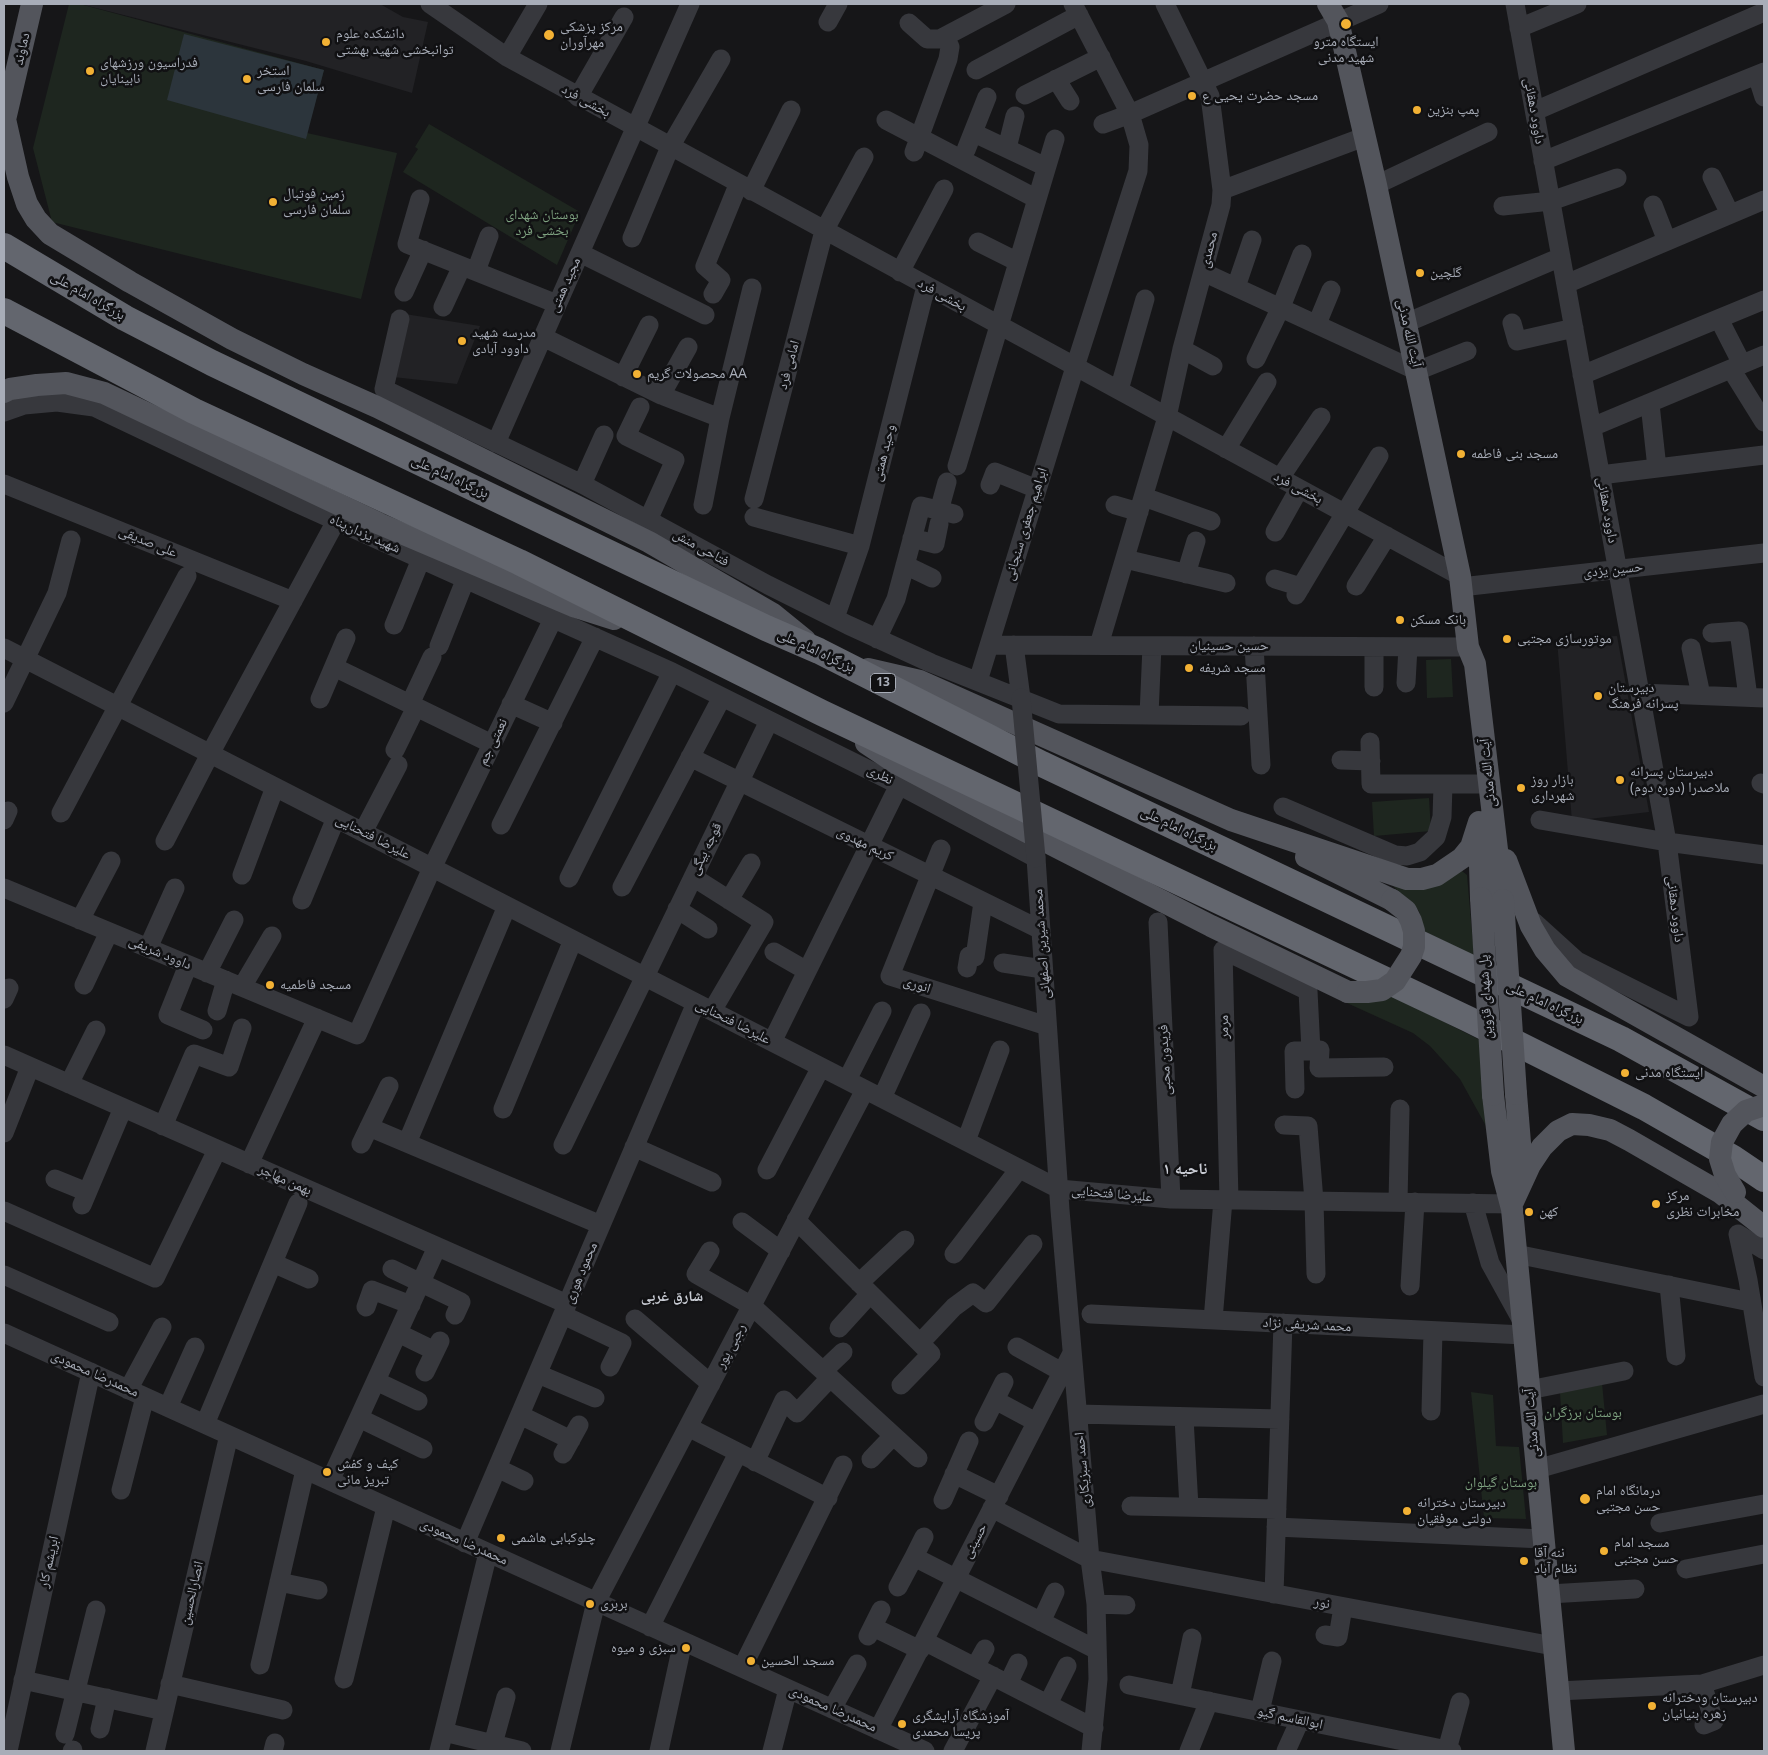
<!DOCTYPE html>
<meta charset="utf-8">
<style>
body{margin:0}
#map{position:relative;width:1768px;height:1755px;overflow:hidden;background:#161618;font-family:"Open Sans",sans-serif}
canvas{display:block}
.frame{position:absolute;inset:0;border:5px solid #a8adb8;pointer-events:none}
</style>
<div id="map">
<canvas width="1768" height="1755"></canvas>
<div class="frame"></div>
</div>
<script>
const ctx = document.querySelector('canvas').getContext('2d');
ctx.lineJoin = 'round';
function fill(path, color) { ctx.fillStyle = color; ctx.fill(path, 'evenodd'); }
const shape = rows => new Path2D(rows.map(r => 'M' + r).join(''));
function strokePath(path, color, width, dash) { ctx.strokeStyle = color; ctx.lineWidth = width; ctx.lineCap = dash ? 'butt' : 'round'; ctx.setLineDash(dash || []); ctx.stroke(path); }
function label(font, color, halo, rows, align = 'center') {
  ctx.font = font + ' "Open Sans","Noto Naskh Arabic",sans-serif'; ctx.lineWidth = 5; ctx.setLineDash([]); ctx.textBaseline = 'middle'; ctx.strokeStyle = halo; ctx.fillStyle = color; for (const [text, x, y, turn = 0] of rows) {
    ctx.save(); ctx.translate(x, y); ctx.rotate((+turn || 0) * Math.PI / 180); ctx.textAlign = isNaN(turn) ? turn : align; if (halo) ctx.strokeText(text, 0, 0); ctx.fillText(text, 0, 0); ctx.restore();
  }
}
const built = shape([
 [80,4,380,4,403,17,428,22,412,93,306,61],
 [405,314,480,326,457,384,393,377],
 [1617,636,1649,812,1572,821,1557,640]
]);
const green = shape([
 [69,4,80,4,324,70,307,133,397,153,361,299,52,222,33,148],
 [429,124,580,212,557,265,403,172,418,149,415,147],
 [1451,659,1453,697,1427,698,1426,660],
 [1429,798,1431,831,1374,836,1372,802],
 [1462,871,1467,875,1474,956,1424,931,1419,911,1392,885],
 [1390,995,1480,1040,1486,1126,1460,1079,1430,1046,1413,1033,1336,998],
 [1602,1383,1607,1435,1563,1443,1560,1392],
 [1471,1392,1493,1395,1496,1446,1519,1447,1526,1519,1484,1518]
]);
const water = shape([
 [184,34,324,70,306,139,167,100]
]);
const minor = shape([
 [430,4,507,57,1460,576],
 [1515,4,1667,842,1689,1017],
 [828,22,838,4],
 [909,23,927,39,940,39,1006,4],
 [1519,28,1577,4],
 [507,57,538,4],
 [976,70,1079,15],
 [1757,75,1764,97],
 [1056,79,1070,101],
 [1025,95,1101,57],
 [578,97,624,17],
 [1535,111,1764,12],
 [886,120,1037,199],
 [1103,124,1130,114,1379,4],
 [974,133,1046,167],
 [1007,148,1015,116],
 [966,150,987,97],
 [914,152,948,59,950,47,945,37],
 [1543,161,1764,72],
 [1712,177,1730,214],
 [1376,185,1488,132],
 [1222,190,1364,137],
 [751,191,791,110],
 [420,199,407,244,557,304],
 [1653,205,1667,241],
 [1503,206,1551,201,1617,178],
 [632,238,670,147,721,59],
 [978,242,1018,262],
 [580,253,705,315],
 [476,271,489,236],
 [900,272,944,189],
 [1203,272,1417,371,1467,351],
 [1566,284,1764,200],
 [1236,287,1252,240],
 [404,292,423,250],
 [713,294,721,280,705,266,738,185],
 [443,307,462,266],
 [400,319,384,389,582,484,768,585,848,625,931,663,1059,714,1241,716],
 [1719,319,1742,364],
 [1406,323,1561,257],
 [1512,323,1517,341,1574,328],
 [1317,324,1331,290],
 [543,337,661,395,720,418],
 [1182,349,1213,366],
 [1256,359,1281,307,1302,254],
 [1731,369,1764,422],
 [1582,375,1764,300],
 [623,377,649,325],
 [1119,390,1145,299],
 [661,395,688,347],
 [1650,404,1657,468],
 [640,407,626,436,675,460,649,518],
 [4,412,24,405,57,402,94,407,294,502,672,672,899,785,1036,858,1060,1210,1090,1559,1096,1604,1098,1679,1091,1751],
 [1592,427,1764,355],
 [496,443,690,4],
 [1226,449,1267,382],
 [957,466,1055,139],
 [1600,475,1764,455],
 [1280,478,1321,417],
 [4,484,293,601],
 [582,484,604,435],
 [990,485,995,472,1037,489],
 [1144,497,1211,521],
 [754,499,824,231,864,157],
 [703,505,720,418,752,288],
 [1115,505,1139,512],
 [939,511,947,482],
 [754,517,860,546],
 [1275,532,1299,489],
 [912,538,935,544,939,524],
 [1125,559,1226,583],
 [905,565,932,578],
 [1186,574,1196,541],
 [1275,579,1301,587],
 [1356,586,1387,536],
 [1461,587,1764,553],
 [1296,595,1379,456],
 [835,618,860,546,926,286],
 [394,625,421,559],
 [1712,633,1739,631,1748,697],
 [877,639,896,599,921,506,954,514],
 [989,645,1468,647],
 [1014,645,1021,698],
 [1099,645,1167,417,1182,349,1221,205,1222,190,1210,96,1165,4],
 [439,646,466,578],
 [1254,646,1261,765],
 [4,648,1059,1189,1171,1199,1512,1204],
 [1691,648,1701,695],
 [334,667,492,744],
 [978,681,1075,367,1138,171,1139,145,1130,114,1073,4],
 [1406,683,1408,647],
 [1374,687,1374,647],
 [1640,693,1764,698],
 [320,699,346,638],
 [4,703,57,593,71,540],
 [410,704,432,657],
 [511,704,553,723],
 [1149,715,1152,646],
 [1370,742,1371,784,1490,784],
 [395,750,416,707],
 [690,757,1041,930],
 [1341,760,1371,761],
 [1761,783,1764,784],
 [1283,807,1395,855,1407,856,1420,852,1436,837,1442,817,1443,785],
 [61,813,187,576],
 [4,820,8,811],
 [1540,820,1667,842,1764,855],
 [501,825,595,637],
 [363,832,398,765],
 [165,841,210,754,336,521],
 [941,849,890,976,1047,1026],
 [242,875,275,787],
 [693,877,764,922,712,1011],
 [569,878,672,672],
 [622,887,722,697],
 [4,888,357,1035,432,868,554,617],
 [302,900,336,818],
 [729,900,751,863],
 [677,909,708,929],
 [80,920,111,861],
 [1158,922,1171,1199],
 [1534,922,1577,961,1689,1017],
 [148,948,175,888],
 [774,952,807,971],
 [1003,963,1043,969],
 [188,965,168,1015,203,1030],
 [967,968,969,956,975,957,983,902],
 [207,973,234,920],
 [84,985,109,932],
 [242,987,272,936],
 [4,999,9,988],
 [217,1011,226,980],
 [772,1042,899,785],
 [1311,1051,1320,1050,1319,1068,1384,1067],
 [4,1055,567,1304],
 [847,1080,882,1011],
 [69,1084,96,1030],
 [882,1098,921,1013],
 [503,1109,573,940],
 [1284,1125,1308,1126,1314,1201,1316,1274],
 [163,1126,194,1054,229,1067,242,1028],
 [369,1127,601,1225],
 [4,1133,30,1067],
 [966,1141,1000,1050],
 [407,1143,507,906],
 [361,1144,389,1086],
 [563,1145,769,721],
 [634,1147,712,1182],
 [249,1164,317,1018],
 [767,1170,821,1067],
 [55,1179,87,1192],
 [1229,1200,1223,950,1308,991,1311,1051,1294,1051,1295,1089],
 [1398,1202,1400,1109],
 [1473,1203,1490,1263,1522,1321],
 [82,1205,123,1108],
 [4,1211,155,1278,217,1150],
 [796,1220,931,1354,901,1385],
 [742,1222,781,1251],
 [1764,1250,1738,1234,1748,1280,1764,1377],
 [710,1251,696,1274,752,1306,918,1458],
 [954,1254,1019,1169],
 [1516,1254,1750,1302],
 [273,1263,309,1279],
 [392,1269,461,1302,455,1315],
 [4,1275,109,1322],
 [859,1283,905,1240],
 [1669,1285,1676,1356],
 [1410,1286,1415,1202],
 [366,1307,372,1290,411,1305],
 [1091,1314,1524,1335],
 [563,1315,622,1343,610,1367],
 [635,1319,711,1384],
 [1213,1320,1223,1200],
 [839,1328,870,1294],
 [4,1333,925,1751],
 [398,1333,435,1351],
 [920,1343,954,1307,973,1293,986,1303,1033,1244],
 [1017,1347,1062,1372],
 [823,1371,843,1352],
 [425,1372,440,1341],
 [538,1374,595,1398],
 [376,1381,418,1401],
 [128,1390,162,1327],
 [1529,1390,1624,1371],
 [995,1400,1036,1422],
 [168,1407,195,1347],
 [1431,1411,1433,1331],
 [1078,1414,1280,1419],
 [520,1415,571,1440],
 [359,1418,423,1449],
 [1184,1418,1189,1507],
 [984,1422,1004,1382],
 [205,1424,298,1203],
 [688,1427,828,1498],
 [563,1454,579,1425],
 [871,1459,893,1436],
 [755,1462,784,1400,797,1413,830,1378],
 [497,1468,524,1481],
 [1537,1469,1764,1404],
 [954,1474,999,1496],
 [330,1481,437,1247],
 [121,1490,145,1397],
 [943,1500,969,1441],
 [1131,1506,1277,1509],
 [992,1508,1090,1559,1553,1646],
 [1660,1523,1764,1504],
 [1276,1527,1543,1539],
 [924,1537,914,1557,1097,1650],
 [465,1543,696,1003],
 [1686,1569,1764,1554],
 [279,1582,318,1590],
 [898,1587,914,1557],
 [1274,1594,1283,1323],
 [1549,1594,1635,1589],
 [1096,1604,1126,1605],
 [1041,1622,1055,1592],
 [650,1627,738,1453],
 [873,1627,920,1650],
 [1325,1635,1338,1637,1343,1607],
 [868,1636,881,1610],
 [924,1641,1094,1728],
 [260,1665,305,1470],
 [975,1667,985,1649],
 [742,1668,843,1465],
 [344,1679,386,1507],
 [23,1680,164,1711],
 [170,1684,283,1710],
 [1008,1684,1018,1663],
 [1702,1684,1714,1721,1704,1725],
 [1129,1685,1452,1751],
 [1558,1691,1702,1684,1764,1665],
 [1180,1695,1192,1638],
 [1048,1704,1067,1666],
 [832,1709,857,1664],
 [1260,1711,1272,1661],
 [100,1729,107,1698],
 [878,1730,1072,1353],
 [444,1732,522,1751],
 [65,1734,96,1610],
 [493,1744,506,1697],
 [1447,1750,1460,1702],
 [8,1751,91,1372],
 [72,1751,73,1750],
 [155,1751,229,1435],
 [273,1751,275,1743],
 [439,1751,488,1553],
 [560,1751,596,1602,865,1090],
 [659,1751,683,1641],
 [772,1751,788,1689],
 [953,1751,993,1676],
 [1189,1751,1209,1701],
 [1286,1751,1300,1720]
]);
const major = shape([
 [1328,4,1338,21,1376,185,1460,576,1468,647,1475,664,1503,900],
 [5,119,18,177,27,204,36,219,50,234,130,282,232,339,303,374,377,407,649,542,773,614,805,640],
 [4,124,32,4],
 [4,392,10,389,37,385,66,383,104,393,380,524,573,606,614,619],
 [868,669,920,681,1231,820,1407,879,1422,879,1437,875,1462,858,1471,847,1479,822],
 [866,743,896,763,996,816,1211,926,1348,992],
 [1479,832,1481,898],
 [1306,857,1392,900],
 [1506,860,1531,926,1545,950,1567,976,1764,1087],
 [1516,1094,1520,1143,1517,1183],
 [1493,1095,1502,1171,1512,1209,1564,1751],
 [1512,1204,1530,1165,1542,1147,1558,1131,1572,1124,1589,1125,1610,1130,1629,1140,1721,1193,1764,1227]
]);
const highway = shape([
 [4,246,125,318,212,363,766,628,819,651,1042,764,1621,1039,1764,1118],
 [4,311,194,411,519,562,822,713,1468,1019,1644,1107,1733,1158,1764,1179]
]);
const minorBridge = shape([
 [1021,698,1036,858]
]);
const majorBridge = shape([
 [1481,898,1493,1095],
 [1503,900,1516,1094],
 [1348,992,1367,992,1382,990,1395,981,1411,956,1414,947,1414,931,1411,921,1406,911,1392,900],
 [1735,1192,1725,1175,1720,1159,1722,1142,1732,1124,1746,1111,1764,1105]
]);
const markers = [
 [1346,24,6,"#f2b134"],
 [549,35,6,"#f2b134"],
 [326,42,5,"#f2b134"],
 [90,71,5,"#f2b134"],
 [247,79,5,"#f2b134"],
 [1192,96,5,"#f2b134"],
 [1417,110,5,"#f2b134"],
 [273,202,5,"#f2b134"],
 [1420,273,5,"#f2b134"],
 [462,341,5,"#f2b134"],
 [637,374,5,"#f2b134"],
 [1461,454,5,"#f2b134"],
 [1400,620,5,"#f2b134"],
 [1507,639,5,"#f2b134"],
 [1189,668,5,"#f2b134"],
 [1598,696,5,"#f2b134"],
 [1620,780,5,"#f2b134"],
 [1521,788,5,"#f2b134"],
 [270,985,5,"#f2b134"],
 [1625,1073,5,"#f2b134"],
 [1656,1204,5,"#f2b134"],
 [1529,1212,5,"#f2b134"],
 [327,1472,5,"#f2b134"],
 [1585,1499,6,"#f2b134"],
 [1407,1511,5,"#f2b134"],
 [501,1538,5,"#f2b134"],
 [1604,1551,5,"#f2b134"],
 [1524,1561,5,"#f2b134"],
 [590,1604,5,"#f2b134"],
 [686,1648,5,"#f2b134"],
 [751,1661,5,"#f2b134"],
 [1652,1706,5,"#f2b134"],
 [902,1724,5,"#f2b134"]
];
const shields = [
 [883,683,25]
];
const shieldNames = [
 ["13",883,683]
];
const poiNames = [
 ["مرکز پزشکی",560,27],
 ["مهرآوران",560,43],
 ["دانشکده علوم",336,34],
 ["توانبخشی شهید بهشتی",336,50],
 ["ایستگاه مترو",1346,42,"center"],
 ["شهید مدنی",1346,58,"center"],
 ["فدراسیون ورزشهای",100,63],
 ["نابینایان",100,79],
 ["استخر",257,71],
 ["سلمان فارسی",257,87],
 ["مسجد حضرت یحیی ع",1202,96],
 ["پمپ بنزین",1427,110],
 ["زمین فوتبال",283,194],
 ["سلمان فارسی",283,210],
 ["گلچین",1430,273],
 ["مدرسه شهید",472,333],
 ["داوود آبادی",472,349],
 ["محصولات گریم AA",647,374],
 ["مسجد بنی فاطمه",1471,454],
 ["بانک مسکن",1410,620],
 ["موتورسازی مجتبی",1517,639],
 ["مسجد شریفه",1199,668],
 ["دبیرستان",1608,688],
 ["پسرانه فرهنگ",1608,704],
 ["دبيرستان پسرانه",1630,772],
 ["ملاصدرا (دوره دوم)",1630,788],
 ["بازار روز",1531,780],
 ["شهرداری",1531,796],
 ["مسجد فاطمیه",280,985],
 ["ایستگاه مدنی",1635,1073],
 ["مرکز",1666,1196],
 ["مخابرات نظری",1666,1212],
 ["کهن",1539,1212],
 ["کیف و کفش",337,1464],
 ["تبریز مانی",337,1480],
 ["درمانگاه امام",1596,1491],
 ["حسن مجتبی",1596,1507],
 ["دبیرستان دخترانه",1417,1503],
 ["دولتی موفقیان",1417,1519],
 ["چلوکبابی هاشمی",511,1538],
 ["مسجد امام",1614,1543],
 ["حسن مجتبی",1614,1559],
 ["ننه آقا",1534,1553],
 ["نظام آباد",1534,1569],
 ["بربری",600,1604],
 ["سبزی و میوه",676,1648,"right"],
 ["مسجد الحسین",761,1661],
 ["دبیرستان ودخترانه",1662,1698],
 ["زهره بنیانیان",1662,1714],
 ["آموزشگاه آرایشگری",912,1716],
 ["پریسا محمدی",912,1732]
];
const streetNames = [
 ["دماوند",22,49,-77],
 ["بخشی فرد",586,101,29],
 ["داوود دهقانی",1534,111,80],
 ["محمدی",1209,250,-76],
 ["مجید همتی",565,285,-66],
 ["بخشی فرد",942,295,29],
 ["بزرگراه امام علی",88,296,30],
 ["آیت الله مدنی",1409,333,77],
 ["امامی فرد",789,365,-75],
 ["وحید همتی",884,453,-76],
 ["بزرگراه امام علی",450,477,25],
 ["بخشی فرد",1298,488,28],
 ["داوود دهقانی",1607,510,80],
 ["ابراهیم جعفری سنجانی",1026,524,-73],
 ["شهید یزدان‌پناه",365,534,24],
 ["علی صدیقی",148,542,22],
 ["فتاحی منش",701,548,29],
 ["حسین یزدی",1613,570,-6],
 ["حسین حسینیان",1229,646],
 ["بزرگراه امام علی",816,651,25],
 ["نعمتی جم",493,742,-64],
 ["آیت الله مدنی",1488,773,-96],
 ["نظری",880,775,27],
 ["بزرگراه امام علی",1179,829,26],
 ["علیرضا فتحنایی",373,837,27],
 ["کریم مهدوی",865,844,26],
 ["قوجه بیگی",706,849,-64],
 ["داوود دهقانی",1675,909,83],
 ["محمد شیرین اصفهانی",1042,944,-94],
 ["داوود شریفی",160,953,23],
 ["انوری",917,985,18],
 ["پل شهدای قزوین",1486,997,-93],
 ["بزرگراه امام علی",1545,1003,25],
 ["علیرضا فتحنایی",733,1022,27],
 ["مرمر",1224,1027,-91],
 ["فریدون محبی",1165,1060,-93],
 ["بهمن مهاجر",285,1180,24],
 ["علیرضا فتحنایی",1112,1194,5],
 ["محمود هوری",581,1273,-67],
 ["محمد شریفی نژاد",1307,1325,3],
 ["رجبی پور",731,1346,-62],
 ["محمدرضا محمودی",95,1374,24],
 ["آیت الله مدنی",1532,1423,-95],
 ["احمد سبزیکاری",1083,1470,-95],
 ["حسینی",975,1541,-62],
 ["محمدرضا محمودی",464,1542,24],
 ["ابریشم کار",49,1562,-78],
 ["انصارالحسین",192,1593,-77],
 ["نور",1322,1603,11],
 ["محمدرضا محمودی",833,1709,24],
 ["ابوالقاسم گیو",1290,1718,12]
];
const parkNames = [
 ["بوستان شهدای",542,215],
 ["بخشی فرد",542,231],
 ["بوستان برزگران",1583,1413],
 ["بوستان گیلوان",1501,1483]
];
const neighbourhoodNames = [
 ["شارق غربی",672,1297]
];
const quarterNames = [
 ["ناحیه ۱",1185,1169]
];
fill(built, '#222225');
fill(green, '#1e261f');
fill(water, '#2c353c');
strokePath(minor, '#37383d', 19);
strokePath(major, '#53555c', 22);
strokePath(highway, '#63666e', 26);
strokePath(minorBridge, '#37383d', 19);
strokePath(majorBridge, '#53555c', 22);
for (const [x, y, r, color] of markers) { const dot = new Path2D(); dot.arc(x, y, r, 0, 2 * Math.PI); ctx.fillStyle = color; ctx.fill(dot); strokePath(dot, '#111113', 2); }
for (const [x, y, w] of shields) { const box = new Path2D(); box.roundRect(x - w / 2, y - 9.5, w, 19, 4); ctx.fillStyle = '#111113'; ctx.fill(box); strokePath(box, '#a8adb8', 1); }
label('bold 12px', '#a8adb8', null, shieldNames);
label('14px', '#a8adb8', '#111113', poiNames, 'left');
label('14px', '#a8adb8', '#111113', streetNames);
label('14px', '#7fa381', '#111113', parkNames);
label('bold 15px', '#c9ccd4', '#111113', neighbourhoodNames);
label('bold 16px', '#c9ccd4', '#111113', quarterNames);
</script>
